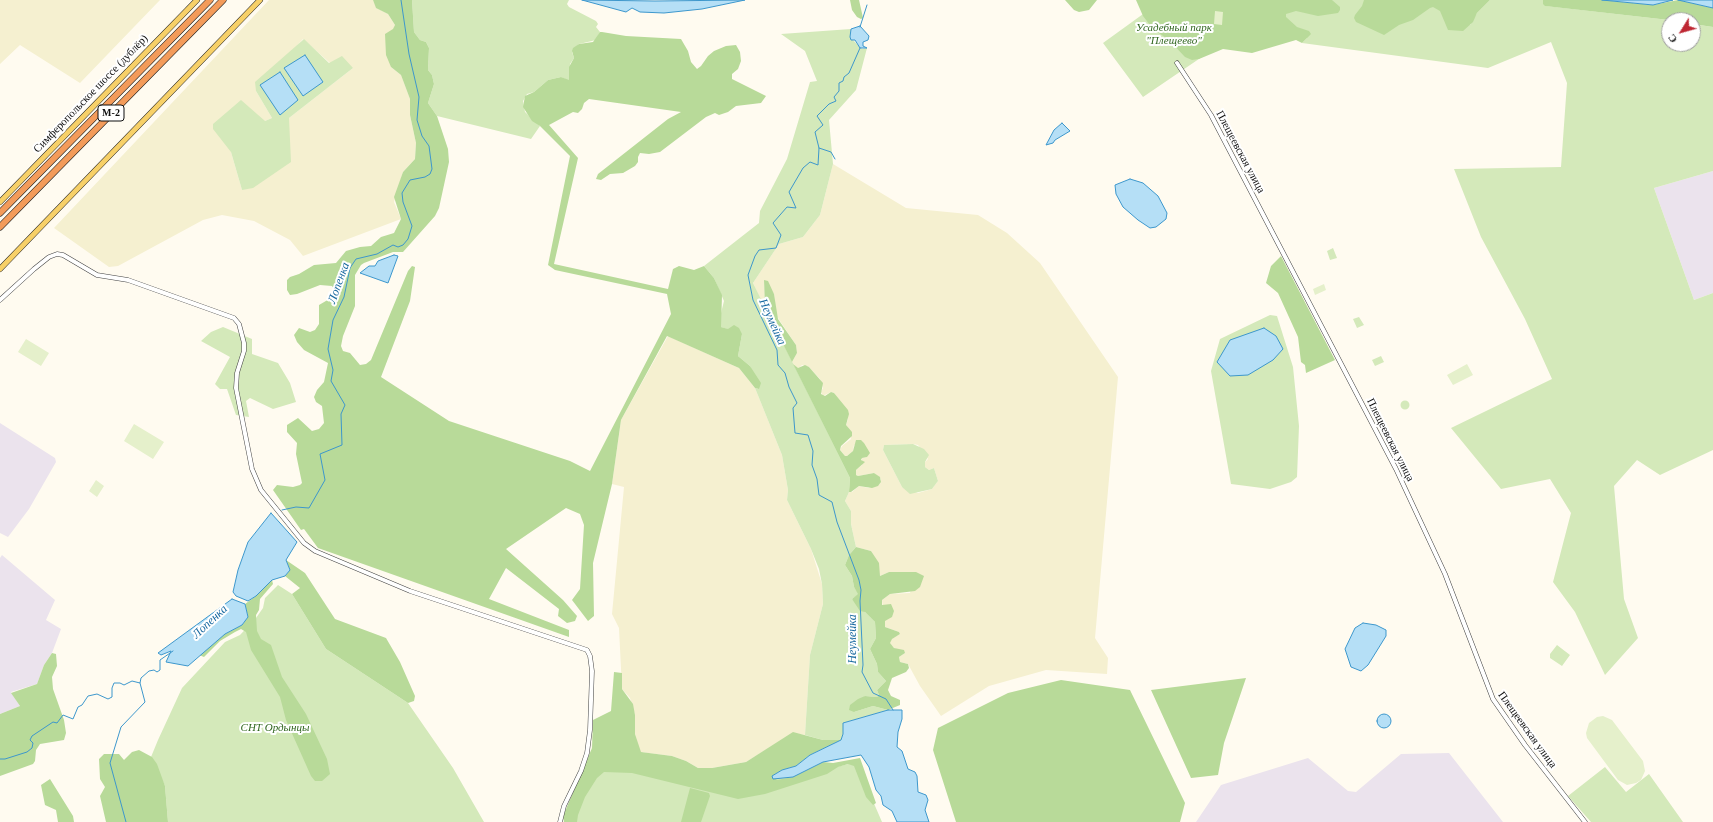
<!DOCTYPE html>
<meta charset="utf-8">
<style>
body{margin:0}
#map{position:relative;width:1713px;height:822px;overflow:hidden;background:#fffbf0;font-family:Georgia,serif}
canvas{display:block}
.north{position:absolute;left:1661px;top:12px;width:40px;height:40px;box-sizing:border-box;background:#fff;border:1px solid #9f9f9f;border-radius:50%;rotate:233deg;font-size:11px;font-weight:700;line-height:16px;text-align:center;color:#0e0e0e}
.north::after{content:'';display:block;margin:auto;width:14px;height:18px;background:#be2733;clip-path:polygon(50% 0,100% 100%,50% 72%,0 100%)}
</style>
<div id="map">
<canvas width="1713" height="822"></canvas>
<div class="north">С</div>
</div>
<script>
const ctx = document.querySelector('canvas').getContext('2d');
ctx.lineJoin = 'round';
function fill(path, color) { ctx.fillStyle = color; ctx.fill(path, 'evenodd'); }
const shape = rows => new Path2D(rows.map(r => 'M' + r).join(''));
function strokePath(path, color, width, dash) { ctx.strokeStyle = color; ctx.lineWidth = width; ctx.lineCap = dash ? 'butt' : 'round'; ctx.setLineDash(dash || []); ctx.stroke(path); }
function label(font, color, halo, rows, align = 'center') {
  ctx.font = font + ' Georgia,serif'; ctx.lineWidth = 4; ctx.setLineDash([]); ctx.textBaseline = 'middle'; ctx.strokeStyle = halo; ctx.fillStyle = color; for (const [text, x, y, turn = 0] of rows) {
    ctx.save(); ctx.translate(x, y); ctx.rotate((+turn || 0) * Math.PI / 180); ctx.textAlign = isNaN(turn) ? turn : align; if (halo) ctx.strokeText(text, 0, 0); ctx.fillText(text, 0, 0); ctx.restore();
  }
}
const industrial = shape([
 [1713,171,1713,293,1694,300,1654,188],
 [0,423,55,458,56,462,29,509,8,537,0,533],
 [2,555,55,600,46,620,61,629,52,653,44,665,37,684,11,692,20,706,0,714,0,558],
 [1449,753,1503,822,1196,822,1221,785,1308,758,1348,791,1356,792,1401,754]
]);
const farmland = shape([
 [0,0,160,0,80,83,20,45,0,64],
 [269,0,373,0,377,8,388,14,395,25,394,29,391,67,401,75,410,99,410,115,416,143,415,159,403,172,394,202,401,219,303,256,290,240,254,221,222,215,203,220,118,266,109,267,54,228],
 [303,39,330,63,353,68,289,118,242,190,231,152,265,121,272,118,256,91],
 [833,164,906,208,978,215,1007,233,1040,263,1118,377,1095,638,1108,658,1107,674,1046,670,989,686,941,716,920,686,908,664,900,662,899,657,905,653,894,648,889,643,891,639,900,634,899,632,885,627,882,600,890,594,910,593,916,572,889,572,880,576,871,551,856,547,851,524,851,511,845,501,849,492,852,492,859,486,869,488,880,484,881,479,874,473,858,476,856,475,856,470,862,465,862,458,867,457,854,445,853,451,847,456,845,456,840,450,842,446,851,439,846,425,848,419,834,393,831,392,823,396,821,392,823,388,820,379,809,367,802,365,798,369,793,364,792,362,797,353,796,345,776,315,774,294,764,280,765,308,753,283,779,244,803,237,820,215],
 [913,444,918,445,928,459,925,462,925,467,929,470,934,468,938,481,932,489,918,493,902,487,883,450,884,445],
 [668,336,739,368,755,388,782,455,788,490,787,500,811,549,822,584,823,604,810,655,805,735,793,733,746,762,712,768,698,768,686,761,672,756,640,752,635,734,635,715,630,698,622,689,619,628,612,614,624,487,612,484,621,420]
]);
const green = shape([
 [412,0,569,0,567,4,569,7,596,21,598,24,596,27,600,32,596,40,579,44,572,52,574,58,570,64,569,81,561,77,548,80,534,92,527,94,523,101,525,112,540,126,531,139,437,116,428,103,434,84,432,75,428,70,429,48,426,42,420,40,414,32],
 [1153,0,1464,0,1470,25,1477,13,1490,0,1543,0,1546,6,1669,20,1669,44,1693,44,1693,24,1713,27,1713,171,1654,188,1694,300,1713,293,1713,450,1660,475,1637,460,1614,486,1624,599,1638,638,1605,675,1575,612,1553,582,1571,513,1550,479,1501,489,1451,428,1552,379,1525,319,1481,237,1454,169,1561,167,1567,83,1551,42,1488,68,1302,43,1307,38,1218,46,1143,97,1103,43,1150,9],
 [851,29,850,37,862,49,867,48,856,90,829,120,833,164,820,215,803,237,779,244,753,283,850,478,849,492,845,501,851,511,851,524,856,547,849,555,845,565,852,576,854,587,859,594,852,599,875,622,876,638,870,649,877,664,878,672,886,681,877,690,879,695,877,697,865,696,854,712,873,706,888,710,843,723,843,734,841,740,823,740,805,735,810,655,823,604,822,584,819,569,811,549,787,500,788,490,782,455,755,388,759,389,750,366,738,356,742,334,721,327,721,313,724,301,714,278,704,266,759,223,760,211,787,159,810,82,817,81,805,51,781,34],
 [304,39,329,63,342,56,353,68,289,118,291,162,253,188,242,190,231,152,213,129,213,124,241,100,265,121,272,118,256,91,255,82],
 [1333,248,1337,258,1330,260,1327,251],
 [1270,315,1277,316,1293,367,1299,426,1297,477,1291,482,1270,489,1231,484,1211,371,1220,339],
 [1359,317,1364,325,1357,328,1353,319],
 [223,327,252,339,252,354,278,363,290,383,296,402,273,409,250,398,246,401,249,417,236,415,227,389,220,389,215,384,230,357,201,341,211,332],
 [1381,356,1384,362,1375,366,1372,360],
 '1400.5 405a4.5 4.5 0 1 1 9 0a4.5 4.5 0 1 1-9 0Z',
 [913,444,924,449,929,455,925,462,925,467,929,470,934,468,938,481,932,489,910,494,902,487,883,450,884,445],
 [278,585,292,594,326,649,408,703,453,768,484,822,168,822,165,786,151,757,158,740,182,688,225,642,240,635,256,618,263,608,265,598],
 [1557,645,1570,655,1562,666,1550,658,1550,654],
 [856,762,882,822,573,822,589,779,601,769,809,774],
 [1605,767,1626,792,1649,774,1683,822,1591,822,1568,796]
]);
const forest = shape([
 [373,0,412,0,414,32,420,40,426,42,429,48,428,70,432,75,434,84,428,103,437,116,448,149,449,162,439,208,435,216,403,252,393,252,364,263,361,265,355,275,355,306,343,336,341,346,343,351,350,353,360,365,366,364,371,360,408,271,412,266,415,267,410,301,381,377,449,421,570,461,590,471,671,314,667,294,555,270,548,265,570,156,540,126,532,121,523,107,525,96,534,92,548,80,561,77,569,80,569,67,574,58,572,51,573,48,579,44,593,42,600,32,602,32,626,36,681,39,688,51,691,62,697,69,701,66,708,56,714,51,726,46,736,45,740,52,741,61,738,69,732,74,732,79,766,96,761,103,736,106,728,112,719,115,715,113,706,117,660,152,649,154,640,153,638,157,638,162,635,166,623,173,610,174,601,180,596,179,598,174,668,119,681,112,589,99,584,103,582,109,578,113,573,112,549,125,578,158,554,264,668,289,673,269,679,266,694,270,704,266,714,278,722,295,721,327,728,329,734,325,739,328,742,334,738,356,750,366,761,383,759,389,755,388,739,368,667,336,621,420,612,484,593,563,594,616,588,621,572,600,580,589,584,525,580,514,566,508,506,549,563,600,577,616,575,621,567,623,558,616,559,609,506,568,489,599,569,630,569,637,318,548,304,529,301,530,273,490,277,485,293,487,300,485,302,483,296,454,297,443,287,432,287,425,298,418,312,431,319,429,324,423,322,406,316,402,314,397,317,390,324,382,328,363,304,350,297,342,294,335,299,328,310,332,315,330,319,324,319,305,331,298,336,292,332,286,320,285,297,294,290,295,287,290,287,280,290,277,299,274,314,265,336,263,346,251,360,247,371,246,381,237,394,233,401,219,394,197,403,172,415,159,416,143,410,115,410,99,401,75,391,67,386,55,385,34,393,29,395,25,388,14,376,8],
 [850,0,859,0,863,18,861,19,857,17,852,10],
 [1065,0,1097,0,1089,10,1079,12,1074,10],
 [1136,0,1332,0,1340,7,1340,10,1338,13,1318,16,1296,11,1286,14,1286,17,1297,27,1309,31,1311,34,1302,43,1296,40,1252,53,1223,49,1199,59,1192,60,1185,57,1169,40,1153,29,1143,16],
 [1364,0,1490,0,1477,13,1473,22,1463,31,1448,30,1440,11,1433,7,1430,8,1413,20,1399,25,1384,35,1356,22,1354,18,1355,15,1362,6],
 [1543,0,1602,0,1653,5,1678,0,1713,8,1713,27,1693,24,1693,20,1669,20,1545,6,1543,4],
 [1281,256,1335,360,1306,373,1305,365,1301,362,1298,337,1278,293,1266,283,1271,266],
 [764,280,768,281,774,294,778,319,796,345,797,353,792,362,793,364,798,368,805,365,809,367,823,383,821,394,825,396,831,392,834,393,848,410,849,414,846,425,852,432,852,436,841,446,840,450,845,456,847,456,853,451,856,440,861,440,864,443,870,453,867,457,862,458,861,460,865,462,856,470,856,475,858,476,874,473,880,477,881,482,878,486,872,488,859,486,851,492,849,492,850,478,765,308],
 [856,547,871,551,879,563,880,576,889,572,916,572,924,576,920,587,915,591,890,594,882,600,882,605,891,604,894,611,892,617,885,621,885,627,899,632,900,634,892,639,890,643,894,648,904,650,905,653,899,657,900,662,908,664,909,668,906,672,892,678,888,690,891,696,900,700,900,705,888,710,873,706,854,712,849,710,850,705,858,699,865,696,877,697,879,695,877,690,886,681,878,672,877,664,870,649,876,638,875,622,865,612,860,611,852,599,858,594,854,587,852,576,845,565,849,555],
 [286,560,305,573,335,619,386,638,400,662,415,696,414,701,408,703,326,649,292,594,300,588,285,576,290,570],
 [272,580,273,584,260,599,259,610,256,615,257,631,261,639,271,645,282,677,306,714,327,759,330,774,322,781,315,781,311,776,286,720,280,697,251,650,246,632,241,629,235,632,220,641,204,657,199,655,225,634,242,625,248,617,245,604,256,596],
 [52,653,56,654,57,666,52,677,53,689,64,720,66,733,64,740,40,744,36,750,35,761,33,764,0,776,0,714,20,706,11,693,37,684,44,665],
 [614,672,622,673,622,689,633,704,635,715,635,734,641,752,672,756,686,761,698,768,712,768,746,762,793,732,823,740,841,740,810,755,796,766,782,770,772,776,777,780,793,777,823,762,833,763,860,758,876,803,873,805,866,797,854,766,848,764,838,767,827,774,765,794,738,799,632,773,604,772,597,778,585,797,578,815,577,822,564,822,563,816,592,748,593,720,611,711],
 [1246,678,1224,743,1218,775,1191,778,1151,690],
 [1061,680,1130,690,1185,803,1180,822,956,822,933,750,938,728,1008,693],
 [139,750,152,757,157,764,165,786,168,822,106,822,100,796,105,787,100,779,99,759,104,754,119,754,124,760,132,752],
 [50,779,73,816,74,822,58,822,56,810,45,805,41,785],
 [690,788,709,793,710,796,701,822,681,822]
]);
const pitch = shape([
 [1215,11,1223,12,1222,25,1214,24],
 [1324,284,1326,290,1315,295,1313,289],
 [26,339,49,353,41,366,18,352],
 [1467,364,1473,375,1453,385,1447,375],
 [134,424,164,442,153,459,124,441],
 [96,480,104,486,97,497,89,491],
 [1603,716,1612,720,1643,761,1645,771,1641,780,1636,783,1627,785,1618,780,1587,738,1586,733,1589,723,1597,717]
]);
const water = shape([
 [582,0,655,1,745,0,702,9,664,13,640,12,632,8,626,12,582,0],
 [1602,0,1673,0,1653,5,1602,0],
 [1678,0,1713,0,1713,8,1678,0],
 [860,26,869,36,868,40,863,42,863,46,867,48,860,48,855,40,851,40,850,37,851,29,860,26],
 [305,55,323,82,303,96,284,68,305,55],
 [280,72,298,100,280,115,260,85,280,72],
 [1062,123,1070,131,1055,140,1053,143,1046,145,1054,130,1062,123],
 [1130,179,1143,183,1158,196,1167,213,1166,219,1156,227,1150,228,1138,220,1123,207,1116,194,1115,185,1130,179],
 [394,255,398,256,388,283,360,273,369,266,375,266,378,261,394,255],
 [1264,328,1276,336,1283,349,1273,360,1248,375,1230,376,1217,362,1230,340,1264,328],
 [271,513,297,542,286,560,290,570,285,576,272,580,256,596,248,601,236,596,233,592,238,570,248,542,271,513],
 [232,599,245,604,248,617,242,625,225,634,188,666,166,662,171,651,161,655,158,653,232,599],
 [1363,623,1376,625,1386,630,1386,636,1368,665,1361,671,1351,667,1345,649,1355,628,1363,623],
 [888,710,902,710,902,719,898,732,897,747,902,751,908,769,915,772,917,776,918,792,926,795,928,800,925,810,929,822,897,822,892,811,883,805,881,796,876,790,869,767,861,755,823,762,793,777,773,779,772,776,782,770,796,766,810,755,841,740,843,734,843,723,888,710],
 '1377 721a7 7 0 1 1 14 0a7 7 0 1 1-14 0Z'
]);
const stream = shape([
 [860,27,867,5],
 [860,48,849,73,844,77,843,81,839,83,839,91,834,97,836,101,829,104,817,116,823,125,815,132,819,148,818,165,810,162,803,168,789,192,796,208,787,207,773,223,781,235,776,248,759,250,755,256,748,275,753,300,777,350,778,365,785,373,789,387,797,403,793,408,795,433,808,435,813,451,812,465,817,479,819,495,832,502,837,522,859,580,861,590,860,601,863,665,862,672,873,693,886,699,893,710],
 [819,148,831,152,835,159],
 [282,510,296,507,309,508,325,480,320,454,342,445,341,414,345,405,331,381,333,370,328,349,333,320,344,297,350,268,356,259,377,254,393,245,398,247,403,245,408,239,412,226,403,202,402,193,410,180,425,177,430,174,432,169,429,146,422,136,417,120,419,97,409,54,401,0],
 [0,759,5,759,27,752,32,748,33,743,30,740,32,736,53,722,57,723,63,715,73,719,78,707,82,705,88,696,97,694,108,699,112,697,112,688,114,683,120,683,124,685,132,681,140,683,141,678,149,671,154,670,157,672,160,670,160,660,173,651],
 [126,822,110,763,121,727,145,702,140,683]
]);
const minor = shape([
 [1177,63,1211,115,1396,469,1445,574,1493,699,1525,745,1585,822],
 [0,300,34,269,49,257,57,254,63,255,97,275,128,280,234,318,239,324,244,343,244,351,237,373,236,388,252,469,261,490,304,543,315,551,410,591,587,650,590,656,592,671,590,730,587,753,581,771,564,806,560,822]
]);
const major = shape([
 [0,202,197,0],
 [0,269,260,0]
]);
const highway = shape([
 [0,213,210,0],
 [0,227,223,0]
]);
const shields = [
 [111,113,26]
];
const shieldNames = [
 ["М-2",111,113]
];
const parkNames = [
 ["Усадебный парк",1174,28],
 ["\"Плещеево\"",1174,41],
 ["СНТ Ордынцы",275,728]
];
const streetNames = [
 ["Симферопольское шоссе (дублёр)",91,94,-46],
 ["Плещеевская улица",1240,152,62],
 ["Плещеевская улица",1390,440,63],
 ["Плещеевская улица",1527,730,54]
];
const waterNames = [
 ["Лопенка",339,283,-70],
 ["Неумейка",772,322,66],
 ["Лопенка",210,622,-43],
 ["Неумейка",853,639,-90]
];
fill(industrial, '#ebe3ed');
fill(farmland, '#f5f0d0');
fill(green, '#d4e9ba');
fill(forest, '#b8da99');
fill(pitch, '#e5f0cb');
fill(water, '#b5dff6');
strokePath(water, '#3d97cc', 1);
strokePath(stream, '#3d97cc', 1);
strokePath(minor, '#414141', 5);
strokePath(major, '#1f1f1f', 6);
strokePath(highway, '#1f1f1f', 7);
strokePath(minor, '#fff', 4);
strokePath(major, '#f7d068', 5);
strokePath(highway, '#f39b5a', 6);
for (const [x, y, w] of shields) { const box = new Path2D(); box.roundRect(x - w / 2, y - 8, w, 16, 3); ctx.fillStyle = '#fff'; ctx.fill(box); strokePath(box, '#0e0e0e', 1); }
label('bold 10px', '#0e0e0e', null, shieldNames);
label('italic 11px', '#30661f', '#fff', parkNames);
label('11px', '#0e0e0e', '#fff', streetNames);
label('italic 12px', '#1869a0', '#fff', waterNames);
</script>
